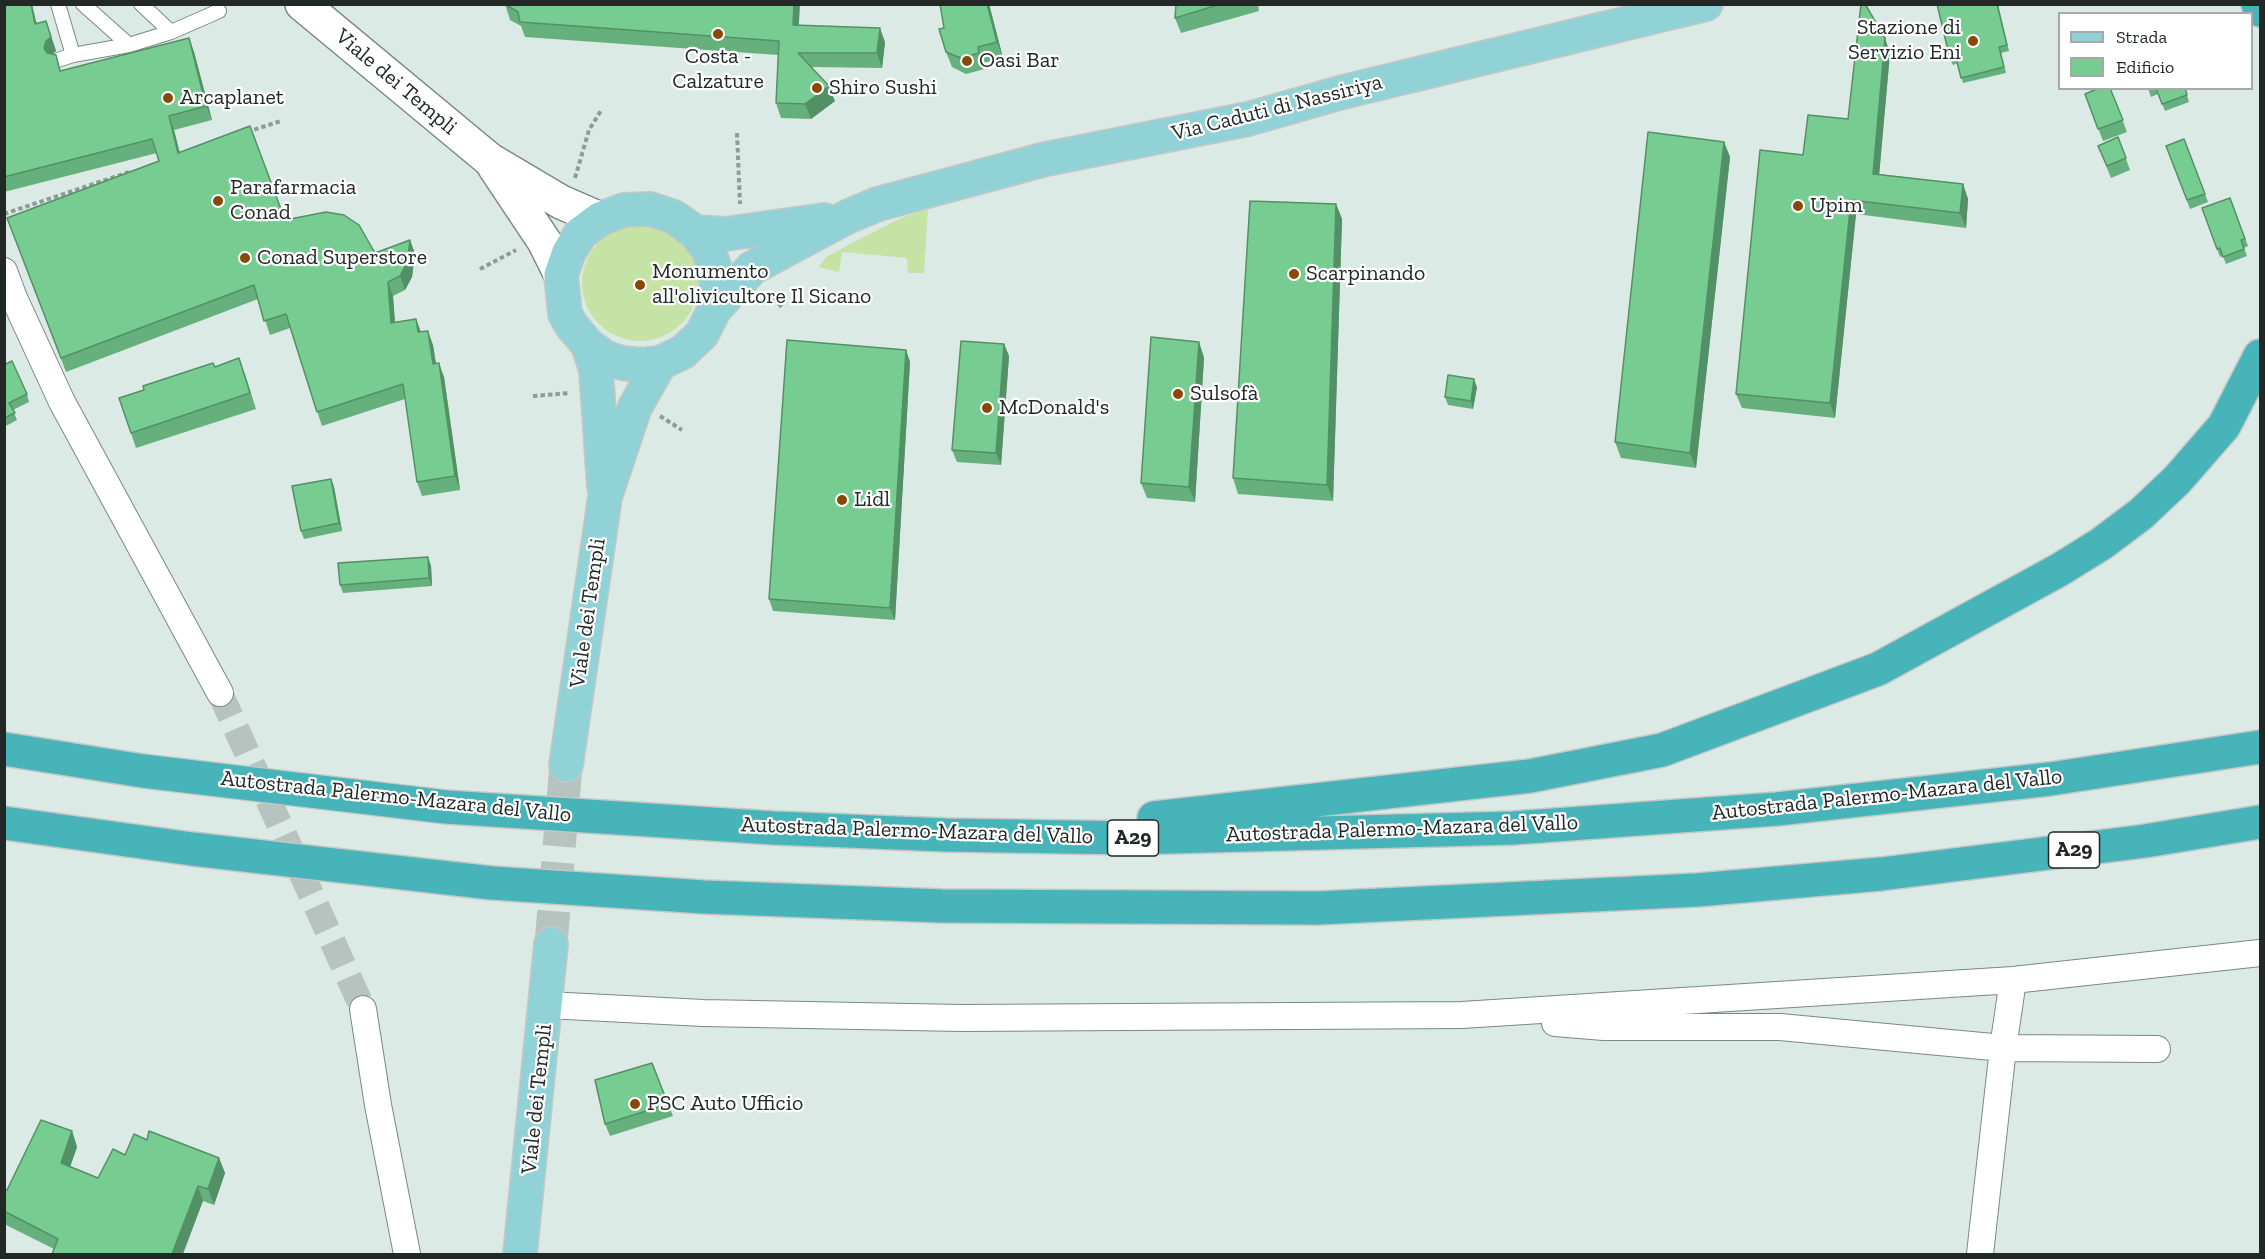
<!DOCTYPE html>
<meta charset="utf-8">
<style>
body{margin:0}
#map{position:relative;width:2265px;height:1259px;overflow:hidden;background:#dbeae5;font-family:"Zilla Slab",serif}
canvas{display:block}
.frame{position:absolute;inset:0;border:6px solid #222826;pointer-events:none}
.legend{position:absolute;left:2058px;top:12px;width:195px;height:78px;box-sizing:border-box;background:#fff;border:2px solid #a7a9a8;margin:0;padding:8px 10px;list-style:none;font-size:18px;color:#222826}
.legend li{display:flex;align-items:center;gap:12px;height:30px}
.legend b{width:30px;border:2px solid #a7a9a8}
</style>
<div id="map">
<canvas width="2265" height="1259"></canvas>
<div class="frame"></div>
<ul class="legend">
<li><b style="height:8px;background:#90d2d5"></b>Strada</li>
<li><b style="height:16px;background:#77cd91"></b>Edificio</li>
</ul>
</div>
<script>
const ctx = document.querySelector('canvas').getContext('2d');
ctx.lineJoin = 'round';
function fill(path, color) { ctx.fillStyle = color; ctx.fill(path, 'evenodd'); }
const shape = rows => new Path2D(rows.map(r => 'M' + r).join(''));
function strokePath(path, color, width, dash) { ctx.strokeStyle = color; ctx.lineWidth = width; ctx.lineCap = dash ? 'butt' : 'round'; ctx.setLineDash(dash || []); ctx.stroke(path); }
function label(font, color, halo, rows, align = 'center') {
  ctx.font = font + ' "Zilla Slab",serif'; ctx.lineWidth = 4.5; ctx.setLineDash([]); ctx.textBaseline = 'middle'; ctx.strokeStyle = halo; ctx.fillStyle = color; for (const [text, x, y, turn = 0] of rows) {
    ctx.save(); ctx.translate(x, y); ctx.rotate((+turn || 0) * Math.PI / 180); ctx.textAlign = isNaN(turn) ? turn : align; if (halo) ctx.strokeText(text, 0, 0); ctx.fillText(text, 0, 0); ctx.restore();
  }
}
const green = shape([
 [928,209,924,273,908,273,907,258,842,252,839,272,819,267,826,257,854,242,901,218],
 '582 283a58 58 0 1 1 116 0a58 58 0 1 1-116 0Z'
]);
const streetTunnel = shape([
 [220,693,363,1009]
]);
const primaryTunnel = shape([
 [551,944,566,765]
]);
const path = shape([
 [247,132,281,121],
 [737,133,740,204],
 [575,178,589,130,602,109],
 [4,214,129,172],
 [480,269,516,250],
 [768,293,782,307],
 [533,396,570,393],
 [660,416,682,430]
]);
const lane = shape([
 [58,4,73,55,58,60],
 [83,4,129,45],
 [171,32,219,11],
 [73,55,129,45,171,32,141,4]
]);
const street = shape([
 [4,271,14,298,62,402,220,693],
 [547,1005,703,1013,961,1018,1462,1015,2013,980,2260,953],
 [363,1009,378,1105,407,1254],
 [1555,1023,1604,1027,1780,1027,2003,1048,2157,1049],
 [1980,1254,2003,1048,2013,980]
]);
const secondary = shape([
 [302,4,490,160,561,202,600,219],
 [494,166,544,241,561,275]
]);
const primary = shape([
 [695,232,725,234,824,220],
 [714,310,717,290,715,269,708,249,695,232,674,217,650,209,624,210,600,219,581,233,569,252,561,275,565,314,572,326,588,345,604,357,622,363,641,365,660,363,683,352,702,334,714,310,752,268,849,216,878,204,1046,159,1248,119,1343,92,1706,4],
 [588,345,596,370,604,486],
 [566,765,605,497,635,407,660,363],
 [520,1254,551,944]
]);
const highway = shape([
 [2258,4,2260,10],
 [4,749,143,771,446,807,774,828,946,835,1131,838,1513,828,1777,809,2050,779,2260,747],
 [1154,818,1530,776,1662,750,1878,669,2059,570,2101,544,2141,514,2177,480,2224,426,2260,356],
 [4,823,192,849,492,883,704,897,942,906,1318,908,1697,890,1881,874,2145,841,2260,822]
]);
const wall = shape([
 [4,4,37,23,46,21,56,51,52,54,61,71,189,38,194,52,212,120,174,130,180,153,285,220,375,253,410,240,415,254,412,277,405,290,393,296,395,322,416,319,421,332,433,345,436,363,444,377,460,490,422,496,417,482,405,399,322,426,290,328,270,335,258,299,66,372,7,218,159,161,157,153,4,192],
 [505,4,799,25,885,42,882,68,812,67,835,101,811,119,781,118,776,103,778,55,525,37,521,26,510,20],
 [940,4,989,4,1003,58,983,63,985,69,966,74,952,67,946,52,944,28],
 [1176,4,1258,4,1259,11,1181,33,1175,18],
 [1998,4,2009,51,2001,53,2006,73,1963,83,1958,63,1953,65,1950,59],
 [1890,53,1879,174,1963,184,1968,199,1966,228,1856,214,1835,418,1742,408,1736,394,1803,155,1848,119],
 [2110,88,2127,132,2103,141,2085,94],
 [2148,88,2185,88,2189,102,2165,111,2158,94,2151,97],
 [2118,137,2130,170,2111,178,2098,146],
 [2184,139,2208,202,2190,209,2166,146],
 [1724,142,1730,157,1696,468,1621,458,1615,442],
 [2230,198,2248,246,2244,248,2247,256,2226,264,2223,256,2220,257,2202,208],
 [1336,204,1342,219,1333,501,1238,494,1233,478],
 [1199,342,1204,358,1195,502,1147,498,1141,483],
 [1004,344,1009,356,1001,465,957,462,952,450],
 [906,350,910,362,895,620,773,611,769,599],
 [4,365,27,394,29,402,13,410,17,420,4,427],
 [215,367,245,374,256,409,136,448,131,433],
 [1477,387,1473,409,1448,405,1445,397],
 [331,479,334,487,342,531,304,539,301,531],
 [428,557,431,566,432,586,343,593,340,585],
 [652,1063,673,1116,610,1136,605,1124],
 [72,1131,77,1147,70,1167,98,1178,125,1155,147,1140,219,1158,225,1173,214,1205,203,1201,54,1249,4,1224,4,1189,7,1190]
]);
const shadedWall = shape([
 [31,4,32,4,40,38,35,24],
 [794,4,800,4,798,40,793,25],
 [987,4,989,4,1003,58,997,42],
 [46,21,56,51,51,55,49,62,44,48,46,41],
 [880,28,885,42,882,68,877,53],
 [189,38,194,52,212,120,206,106],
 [1885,38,1890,53,1878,188,1873,174],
 [829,86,835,101,811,119,805,104],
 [169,116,174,130,183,167,178,153],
 [1724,142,1730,157,1696,468,1690,453],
 [1963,184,1968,199,1966,228,1960,213],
 [1851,200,1856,214,1835,418,1830,403],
 [1336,204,1342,219,1333,501,1327,485],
 [410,240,415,254,412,277,405,290,400,276],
 [388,282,393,296,396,337,391,323],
 [416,319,421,333,418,332],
 [428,331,433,345,438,378,433,364],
 [1199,342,1204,358,1195,502,1189,487],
 [1004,344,1009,356,1001,465,996,453],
 [906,350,910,362,895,620,890,608],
 [439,363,444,377,460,490,455,476],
 [1474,379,1477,387,1473,409,1471,401],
 [331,479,334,487,342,531,339,523],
 [428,557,431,566,432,586,429,578],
 [72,1131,77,1147,66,1178,61,1163],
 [219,1158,225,1173,214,1205,208,1189],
 [198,1186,203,1201,183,1254,172,1254]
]);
const building = shape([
 [4,4,31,4,35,24,46,21,51,37,46,41,44,48,47,53,56,55,60,71,189,38,206,106,169,116,178,153,250,126,285,220,326,212,344,215,359,225,375,253,410,240,407,263,400,276,388,282,391,323,416,319,418,332,428,331,433,364,439,363,455,476,417,482,403,384,317,412,286,314,264,321,254,285,61,358,7,218,159,161,152,139,4,177,4,4],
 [505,4,794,4,793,25,880,28,877,53,798,53,829,86,805,104,776,103,779,41,520,22,518,12,505,4],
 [940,4,987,4,997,42,978,47,979,53,961,58,946,52,939,29,944,28,940,4],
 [1176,4,1221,4,1175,18,1176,4],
 [1861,4,1865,4,1885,38,1873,174,1963,184,1960,213,1851,200,1830,403,1736,394,1760,150,1803,155,1808,115,1848,119,1861,4],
 [1937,4,1997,4,2007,45,1999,47,2004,67,1961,78,1956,58,1950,59,1937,4],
 [2099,88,2110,88,2123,120,2098,129,2085,94,2099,88],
 [2156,88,2185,88,2187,95,2162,104,2156,88],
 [1648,132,1724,142,1690,453,1615,442,1648,132],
 [2118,137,2126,158,2107,166,2098,146,2118,137],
 [2184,139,2205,194,2187,200,2166,146,2184,139],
 [2230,198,2245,239,2241,240,2244,249,2223,257,2220,248,2217,249,2202,208,2230,198],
 [1250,201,1336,204,1327,485,1233,478,1250,201],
 [1151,337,1199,342,1189,487,1141,483,1151,337],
 [787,340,906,350,890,608,769,599,787,340],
 [961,341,1004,344,996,453,952,450,961,341],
 [239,358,250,393,131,433,119,398,144,390,143,386,213,363,215,367,239,358],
 [12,361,27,394,9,403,15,413,4,418,4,365,12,361],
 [1448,375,1474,379,1471,401,1445,397,1448,375],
 [331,479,339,523,301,531,292,486,331,479],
 [428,557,429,578,340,585,338,563,428,557],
 [652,1063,668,1104,605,1124,595,1080,652,1063],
 [41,1120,72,1131,61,1163,98,1178,113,1149,125,1155,134,1134,147,1140,149,1131,219,1158,208,1189,198,1186,172,1254,52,1254,58,1239,4,1211,4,1189,7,1190,41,1120]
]);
const markers = [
 [718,34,6,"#864906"],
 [1973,41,6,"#864906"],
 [967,61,6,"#864906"],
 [817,88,6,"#864906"],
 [168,98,6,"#864906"],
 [218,201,6,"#864906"],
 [1798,206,6,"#864906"],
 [245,258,6,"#864906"],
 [1294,274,6,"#864906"],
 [640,285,6,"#864906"],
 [1178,394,6,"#864906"],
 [987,408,6,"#864906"],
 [842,500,6,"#864906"],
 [635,1104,6,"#864906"]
];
const shields = [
 [1133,838,51],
 [2074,850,51]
];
const shieldNames = [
 ["A29",1133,838],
 ["A29",2074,850]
];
const poiNames = [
 ["Stazione di",1961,28,"right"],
 ["Servizio Eni",1961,53,"right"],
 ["Costa -",718,57,"center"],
 ["Calzature",718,82,"center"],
 ["Oasi Bar",979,61],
 ["Shiro Sushi",829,88],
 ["Arcaplanet",180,98],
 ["Parafarmacia",230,188],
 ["Conad",230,213],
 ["Upim",1810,206],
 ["Conad Superstore",257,258],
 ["Monumento",652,272],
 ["all'olivicultore Il Sicano",652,297],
 ["Scarpinando",1306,274],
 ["Sulsofà",1190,394],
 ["McDonald's",999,408],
 ["Lidl",854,500],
 ["PSC Auto Ufficio",647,1104]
];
const streetNames = [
 ["Viale dei Templi",396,82,40],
 ["Via Caduti di Nassiriya",1277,108,-14],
 ["Viale dei Templi",588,613,-82],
 ["Autostrada Palermo-Mazara del Vallo",1887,795,-6],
 ["Autostrada Palermo-Mazara del Vallo",396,797,6],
 ["Autostrada Palermo-Mazara del Vallo",1402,829,-2],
 ["Autostrada Palermo-Mazara del Vallo",917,831,2],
 ["Viale dei Templi",537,1099,-84]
];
fill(green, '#c4e3a4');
strokePath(streetTunnel, '#b6c3bf', 26, [26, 13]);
strokePath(primaryTunnel, '#b6c3bf', 33, [33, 16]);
strokePath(lane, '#7b8884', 16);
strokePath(street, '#7b8884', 28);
strokePath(secondary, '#7b8884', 36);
strokePath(primary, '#c6c7c7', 36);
strokePath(highway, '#c6c7c7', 36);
strokePath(path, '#8f9b97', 4, [4.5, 3]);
strokePath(lane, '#fff', 14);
strokePath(street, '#fff', 26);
strokePath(secondary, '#fff', 33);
strokePath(primary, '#90d2d5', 33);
strokePath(highway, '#46b4b9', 33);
fill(wall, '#66b07d');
fill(shadedWall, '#539066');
fill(building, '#77cd91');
strokePath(building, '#539066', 1.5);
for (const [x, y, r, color] of markers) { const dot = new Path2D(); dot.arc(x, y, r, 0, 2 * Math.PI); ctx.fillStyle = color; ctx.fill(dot); strokePath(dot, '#fff', 2); }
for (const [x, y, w] of shields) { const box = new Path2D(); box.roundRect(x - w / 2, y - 18, w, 36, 4.5); ctx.fillStyle = '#fff'; ctx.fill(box); strokePath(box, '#222826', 1.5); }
label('bold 21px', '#222826', null, shieldNames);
label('22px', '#222826', '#fff', poiNames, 'left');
label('22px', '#222826', '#fff', streetNames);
</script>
